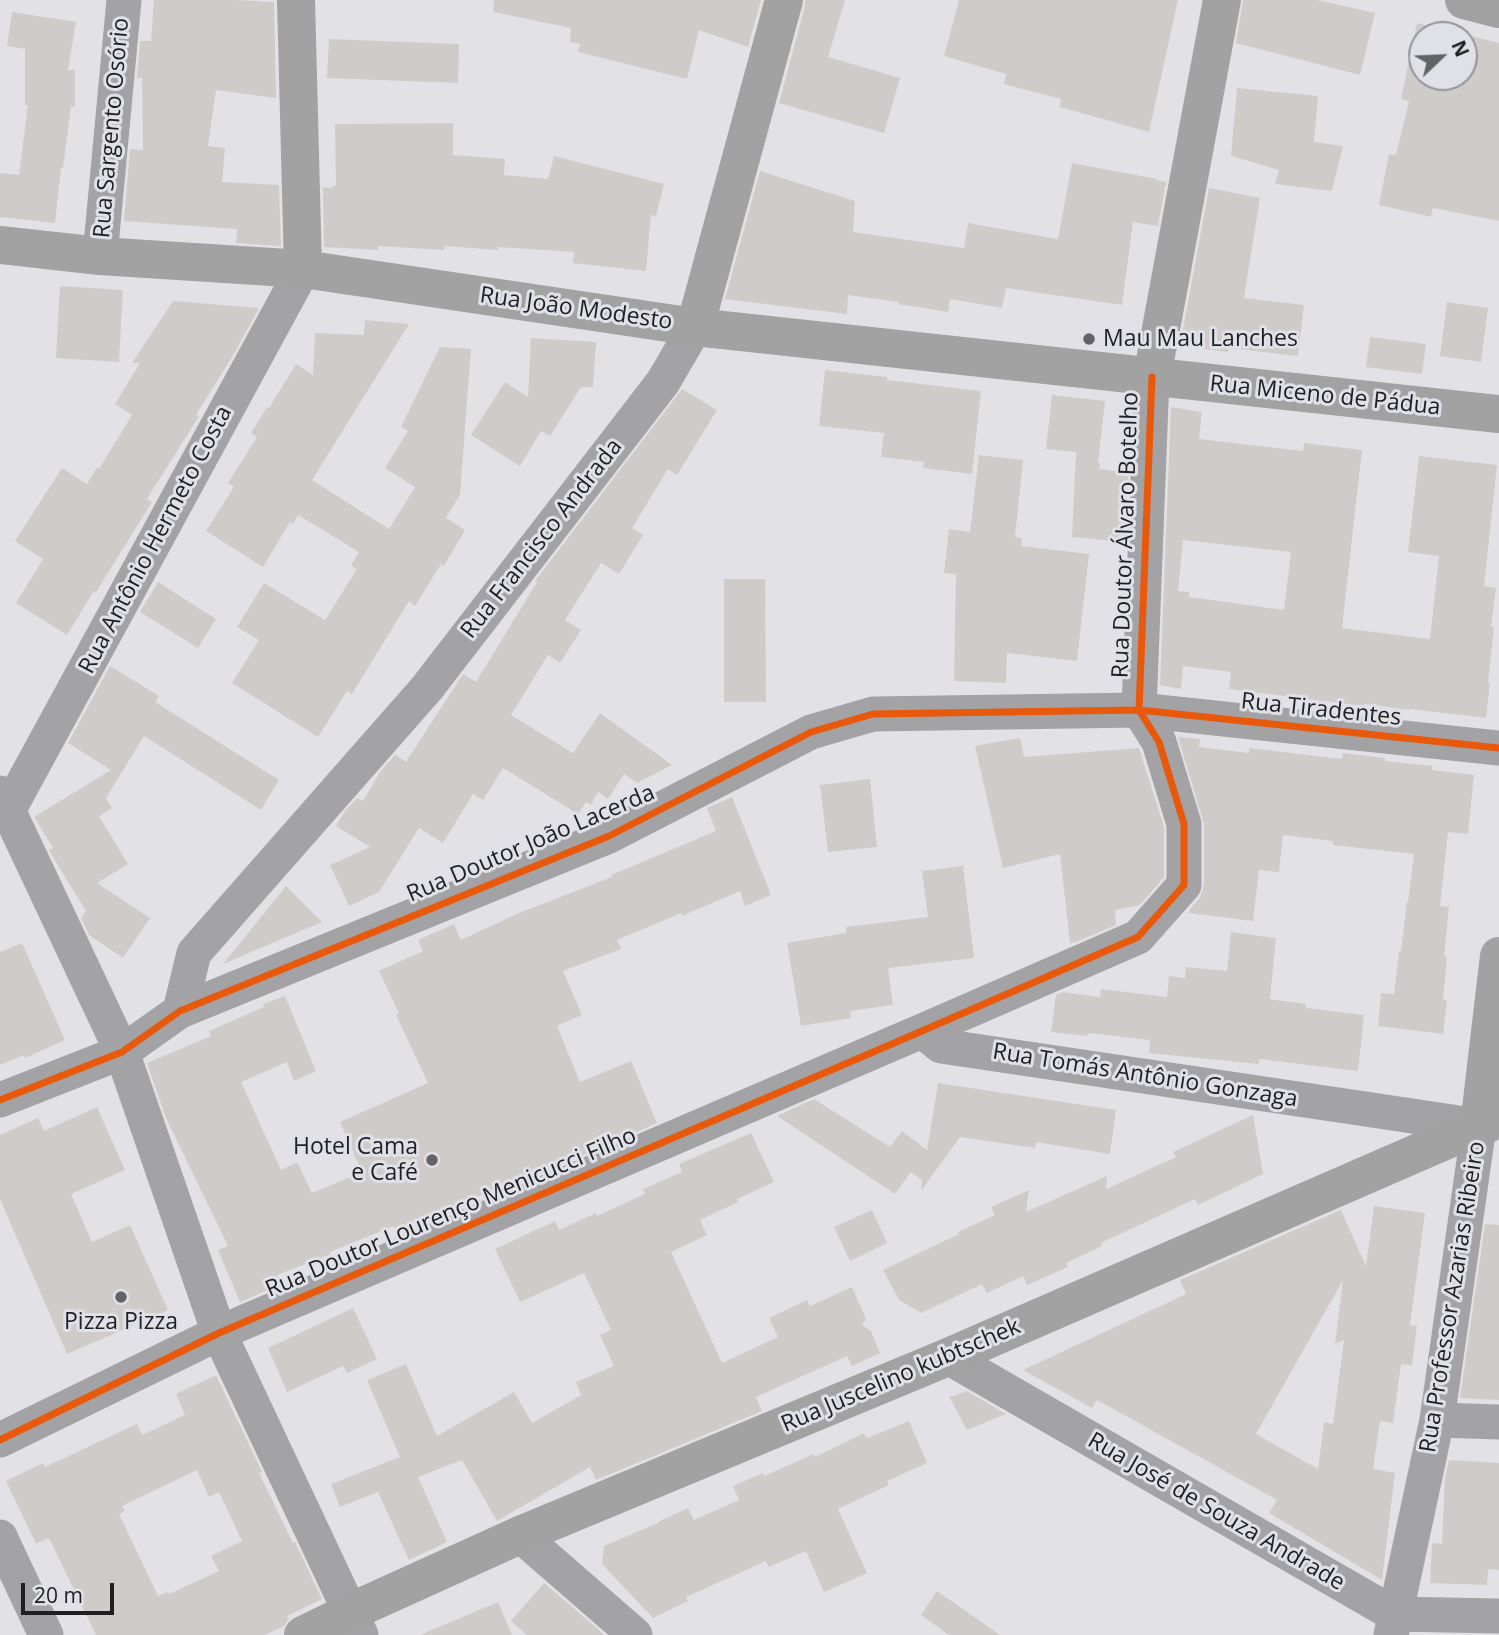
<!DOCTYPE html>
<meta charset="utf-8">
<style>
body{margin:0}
#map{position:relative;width:1499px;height:1635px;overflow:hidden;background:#e2e2e6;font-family:"Open Sans",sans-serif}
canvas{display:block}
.north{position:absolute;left:1408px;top:21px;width:70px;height:70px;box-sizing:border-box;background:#e0e0e8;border:2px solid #939399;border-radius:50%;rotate:67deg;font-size:19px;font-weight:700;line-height:28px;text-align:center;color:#1f1f22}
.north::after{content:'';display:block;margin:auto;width:24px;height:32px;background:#636367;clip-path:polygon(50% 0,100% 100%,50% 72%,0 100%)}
.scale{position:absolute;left:21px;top:1583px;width:93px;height:32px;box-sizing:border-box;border:4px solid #1f1f22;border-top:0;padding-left:9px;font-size:21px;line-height:24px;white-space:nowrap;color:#1f1f22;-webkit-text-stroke:5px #e0e0e8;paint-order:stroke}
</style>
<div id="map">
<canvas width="1499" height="1635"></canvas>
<div class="north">N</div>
<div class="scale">20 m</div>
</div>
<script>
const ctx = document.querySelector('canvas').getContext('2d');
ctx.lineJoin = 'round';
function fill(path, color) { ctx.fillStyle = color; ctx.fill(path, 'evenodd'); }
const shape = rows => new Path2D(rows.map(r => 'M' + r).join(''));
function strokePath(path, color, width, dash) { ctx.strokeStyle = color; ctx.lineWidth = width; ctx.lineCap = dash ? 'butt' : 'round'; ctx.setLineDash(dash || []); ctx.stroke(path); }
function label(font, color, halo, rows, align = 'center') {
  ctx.font = font + ' "Open Sans",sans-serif'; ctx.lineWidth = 6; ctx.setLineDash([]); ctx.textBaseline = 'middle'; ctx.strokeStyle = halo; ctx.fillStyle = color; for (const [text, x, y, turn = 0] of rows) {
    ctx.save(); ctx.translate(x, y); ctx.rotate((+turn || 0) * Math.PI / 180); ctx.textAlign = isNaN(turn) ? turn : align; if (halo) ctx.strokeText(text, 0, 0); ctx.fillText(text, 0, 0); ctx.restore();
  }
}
const building = shape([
 [154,0,235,0,274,2,276,98,216,90,208,146,225,148,222,182,279,185,281,246,236,243,237,229,124,221,130,149,143,150,142,78,137,78,140,41,151,41],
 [494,0,761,0,748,47,699,30,687,79,578,52,580,44,570,42,571,28,493,12],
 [805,0,845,0,828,57,900,78,884,133,779,103,805,6],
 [959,0,1178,0,1149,132,1060,107,1061,99,1004,84,1006,74,944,56],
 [1243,0,1318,0,1375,13,1360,75,1236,43],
 [12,12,76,22,68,70,75,70,75,107,71,106,63,168,61,168,55,223,0,217,0,173,19,175,28,105,25,105,25,49,7,46],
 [1417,23,1499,43,1499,221,1433,208,1431,217,1379,205,1389,154,1396,155,1409,101,1401,99],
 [1422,35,1464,35,1464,77,1422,77],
 [329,39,459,44,458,83,327,78],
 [1237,88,1318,96,1314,142,1343,146,1332,191,1275,184,1279,170,1231,156],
 [453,123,453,155,505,159,504,175,548,179,554,156,664,184,656,216,651,215,646,271,573,263,574,252,498,247,498,250,445,246,444,250,378,246,378,250,324,247,323,187,333,188,333,186,336,186,335,124],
 [1072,163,1157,179,1157,180,1166,182,1158,226,1133,222,1122,305,1006,288,1002,308,950,299,948,312,898,304,899,302,848,295,847,314,725,299,760,171,855,201,853,232,964,248,968,223,1058,239],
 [1209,188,1260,198,1244,298,1304,305,1298,356,1229,348,1228,352,1180,346],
 [60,286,123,290,119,362,56,358],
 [173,301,259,308,235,352,196,415,199,416,147,499,152,502,96,592,94,591,67,635,16,603,43,559,15,541,62,468,87,484,97,467,99,469,132,415,115,404,140,363,132,363],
 [1447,302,1488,308,1481,362,1440,356],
 [365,320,409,324,312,480,389,529,415,487,385,468,408,431,401,427,440,347,471,349,460,495,446,518,465,530,444,566,441,564,415,606,409,601,352,694,347,691,318,737,232,683,259,640,237,627,264,583,325,620,357,569,351,566,359,552,298,515,293,524,290,522,263,567,206,531,234,487,228,483,257,437,251,433,267,407,269,408,296,364,313,375,315,333,364,335],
 [1370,337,1426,344,1422,374,1366,367],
 [531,338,596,342,593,387,581,387,550,436,541,431,520,466,471,435,505,382,528,397],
 [825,370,887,377,887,380,981,391,972,474,923,468,924,462,881,457,884,433,819,426],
 [682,389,717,410,677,475,668,469,632,528,643,535,619,574,601,563,565,620,581,630,560,663,548,655,511,715,573,753,600,713,672,765,637,783,624,774,608,799,598,792,591,805,586,802,578,814,503,768,483,800,473,794,443,843,419,828,379,892,349,906,330,865,370,847,336,826,345,811,357,798,363,801,380,772,395,755,406,762,463,674,476,682,537,582,535,581],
 [1052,395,1105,401,1098,463,1100,464,1099,469,1128,473,1125,542,1072,537,1076,452,1046,449],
 [1171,407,1202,412,1199,439,1303,451,1304,443,1362,450,1342,628,1430,639,1439,556,1408,552,1419,456,1497,465,1484,586,1496,588,1491,627,1494,627,1488,683,1490,683,1486,718,1410,709,1410,710,1364,704,1364,706,1229,689,1231,672,1183,666,1181,689,1160,685],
 [1183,540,1291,552,1284,610,1189,597,1189,592,1178,591],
 [979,455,1023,460,1015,537,1022,538,1021,546,1089,554,1077,661,1007,653,1006,683,954,681,956,574,944,573,949,529,970,532],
 [724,579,765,579,766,702,724,702],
 [158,582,216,619,198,648,140,612],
 [110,666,159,696,155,702,279,780,261,810,144,736,106,798,112,808,99,816,128,864,97,883,150,918,123,958,89,935,81,918,86,911,51,854,49,850,53,848,34,817,111,770,68,743],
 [1178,737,1200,739,1199,747,1249,753,1249,748,1342,759,1343,753,1385,758,1385,761,1433,766,1432,770,1474,775,1468,834,1448,832,1440,906,1449,907,1444,956,1447,957,1443,1000,1447,1000,1443,1034,1378,1026,1381,993,1394,994,1399,951,1401,951,1407,902,1408,902,1414,854,1333,845,1333,841,1283,835,1279,872,1259,870,1253,921,1189,913,1190,909,1200,898,1204,885,1204,824],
 [1020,738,1024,757,1139,748,1164,827,1164,877,1140,905,1115,910,1116,925,1076,942,1070,943,1060,854,1003,868,975,746],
 [870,779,877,847,828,852,820,785],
 [732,797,771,895,745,906,740,891,682,916,681,913,617,940,621,949,563,971,582,1015,557,1026,580,1082,631,1061,657,1123,565,1163,474,1198,474,1199,439,1214,438,1213,396,1230,394,1226,330,1252,331,1254,277,1275,281,1284,240,1302,218,1250,228,1246,166,1118,147,1063,211,1036,209,1031,264,1007,263,1004,285,996,316,1071,294,1081,287,1062,241,1082,281,1170,297,1162,312,1193,362,1172,340,1122,428,1083,396,1015,399,1013,379,971,423,951,418,940,454,924,461,940,519,913,612,877,611,875,716,831,707,808],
 [963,866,974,958,888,968,893,1005,850,1011,851,1018,801,1026,787,943,846,933,846,927,928,917,922,871],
 [286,886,322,922,223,964],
 [1231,932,1276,938,1270,999,1306,1004,1306,1008,1364,1015,1358,1071,1259,1059,1259,1064,1149,1053,1150,1040,1088,1033,1088,1036,1051,1032,1056,995,1062,992,1100,997,1101,989,1167,997,1169,976,1185,978,1186,967,1227,971],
 [22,943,65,1040,25,1058,24,1055,0,1065,0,952],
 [938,1083,1116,1110,1110,1154,1036,1142,1035,1148,960,1137,921,1191,922,1180,911,1172,895,1194,777,1116,814,1099,890,1147,902,1131,927,1150],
 [97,1107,125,1170,71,1194,92,1242,130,1225,168,1310,67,1354,0,1199,0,1135,38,1118,44,1131],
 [1253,1115,1263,1174,1198,1205,1195,1199,1101,1243,1102,1246,1066,1263,1068,1267,1027,1285,1023,1276,987,1293,982,1284,921,1313,899,1300,883,1270,959,1234,958,1232,995,1215,991,1207,1029,1190,1026,1212,1107,1176,1106,1189,1176,1157,1173,1152],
 [751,1133,774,1182,737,1199,738,1202,700,1220,707,1235,671,1252,722,1363,778,1337,769,1318,807,1300,810,1306,852,1287,866,1319,862,1325,871,1331,880,1353,852,1366,847,1356,756,1397,762,1411,596,1480,590,1467,497,1521,462,1460,418,1477,447,1542,409,1560,378,1492,340,1507,331,1484,400,1457,367,1380,406,1364,437,1436,514,1392,532,1423,581,1395,576,1382,614,1366,600,1335,611,1330,584,1273,520,1302,495,1249,555,1221,559,1230,596,1213,597,1216,645,1194,643,1189,682,1172,679,1164],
 [1374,1206,1425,1213,1410,1325,1417,1326,1412,1365,1401,1364,1393,1423,1380,1421,1373,1469,1395,1473,1382,1580,1269,1513,1277,1500,1097,1400,1092,1408,1023,1370,1186,1294,1180,1280,1341,1210,1366,1266],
 [1343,1280,1335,1344,1344,1340,1333,1424,1324,1422,1318,1469,1256,1434],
 [872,1210,887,1243,850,1261,834,1227],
 [1485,1224,1499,1225,1499,1400,1460,1398],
 [353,1308,377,1359,347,1373,343,1366,287,1392,268,1348],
 [216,1375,262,1472,259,1473,293,1543,295,1542,322,1599,287,1616,289,1619,284,1626,265,1635,96,1635,49,1538,36,1544,6,1481,43,1463,45,1467,137,1424,142,1435,185,1415,176,1394],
 [197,1470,209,1497,219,1492,242,1541,211,1556,219,1571,169,1594,168,1592,158,1596,119,1514,125,1511,122,1506],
 [967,1391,1001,1411,1006,1414,967,1430,949,1396,954,1396],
 [909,1421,927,1463,887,1481,889,1485,838,1509,867,1573,824,1592,806,1551,769,1567,766,1561,686,1597,688,1601,653,1618,602,1564,604,1546,658,1523,658,1522,688,1508,694,1520,739,1500,733,1486,763,1473,764,1476,814,1454,815,1457,864,1433,867,1438],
 [1449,1460,1499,1463,1499,1570,1488,1569,1487,1585,1430,1583,1432,1543,1442,1544,1445,1478],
 [544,1583,598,1629,604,1635,527,1635,511,1621],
 [937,1591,1000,1635,949,1635,921,1615],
 [498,1602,512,1635,420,1635]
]);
const street = shape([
 [100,256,124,0],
 [0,793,122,1052,219,1333,361,1635],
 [8,811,303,269],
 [180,1011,194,953,427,688,663,382,695,327],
 [922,1031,941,1046,1372,1110,1479,1126,1489,1125],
 [0,1100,122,1052,180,1011,609,836,811,732,873,714,1139,710,1499,748],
 [948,1357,1394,1614,1499,1616],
 [1437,1420,1499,1422],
 [0,1440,219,1333,922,1031,1138,937,1184,885,1184,824,1159,742,1139,710,1152,377],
 [520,1535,635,1635],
 [0,1537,46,1635],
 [1391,1635,1437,1420,1479,1126]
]);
const secondary = shape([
 [296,0,303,269],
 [1464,0,1499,9],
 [0,245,100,256,303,269,695,327,1499,414],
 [695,327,784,0],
 [1152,377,1222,0],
 [1479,1126,1499,956],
 [303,1635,350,1612,520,1535,948,1357,1479,1126,1499,1114]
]);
const cycleway = shape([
 [0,1100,122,1052,180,1011,609,836,811,732,873,714,1139,710,1499,748],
 [0,1440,219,1333,922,1031,1138,937,1184,885,1184,824,1159,742,1139,710,1152,377]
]);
const markers = [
 [1089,339,7,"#636367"],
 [432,1160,7,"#636367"],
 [121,1297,7,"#636367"]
];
const streetNames = [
 ["Rua Sargento Osório",112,128,-85],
 ["Rua João Modesto",576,309,8],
 ["Rua Miceno de Pádua",1325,396,6],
 ["Rua Doutor Álvaro Botelho",1126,535,-88],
 ["Rua Francisco Andrada",542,539,-52],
 ["Rua Antônio Hermeto Costa",156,540,-62],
 ["Rua Tiradentes",1321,710,6],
 ["Rua Doutor João Lacerda",531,844,-23],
 ["Rua Tomás Antônio Gonzaga",1145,1076,9],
 ["Rua Doutor Lourenço Menicucci Filho",451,1213,-23],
 ["Rua Professor Azarias Ribeiro",1453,1297,-81],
 ["Rua Juscelino kubtschek",901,1376,-23],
 ["Rua José de Souza Andrade",1216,1512,30]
];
const poiNames = [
 ["Mau Mau Lanches",1103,339],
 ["Hotel Cama",418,1147,"right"],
 ["e Café",418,1173,"right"],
 ["Pizza Pizza",121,1322,"center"]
];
fill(building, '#cfcbc8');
strokePath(street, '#a3a2a4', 35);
strokePath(secondary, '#a2a2a3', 38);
strokePath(cycleway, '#e8590c', 7);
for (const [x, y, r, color] of markers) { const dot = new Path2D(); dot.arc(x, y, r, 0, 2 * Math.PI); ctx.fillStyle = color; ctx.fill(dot); strokePath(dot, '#e0e0e8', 2.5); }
label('23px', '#1f1f22', '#e0e0e8', streetNames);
label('23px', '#1f1f22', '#e0e0e8', poiNames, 'left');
</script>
